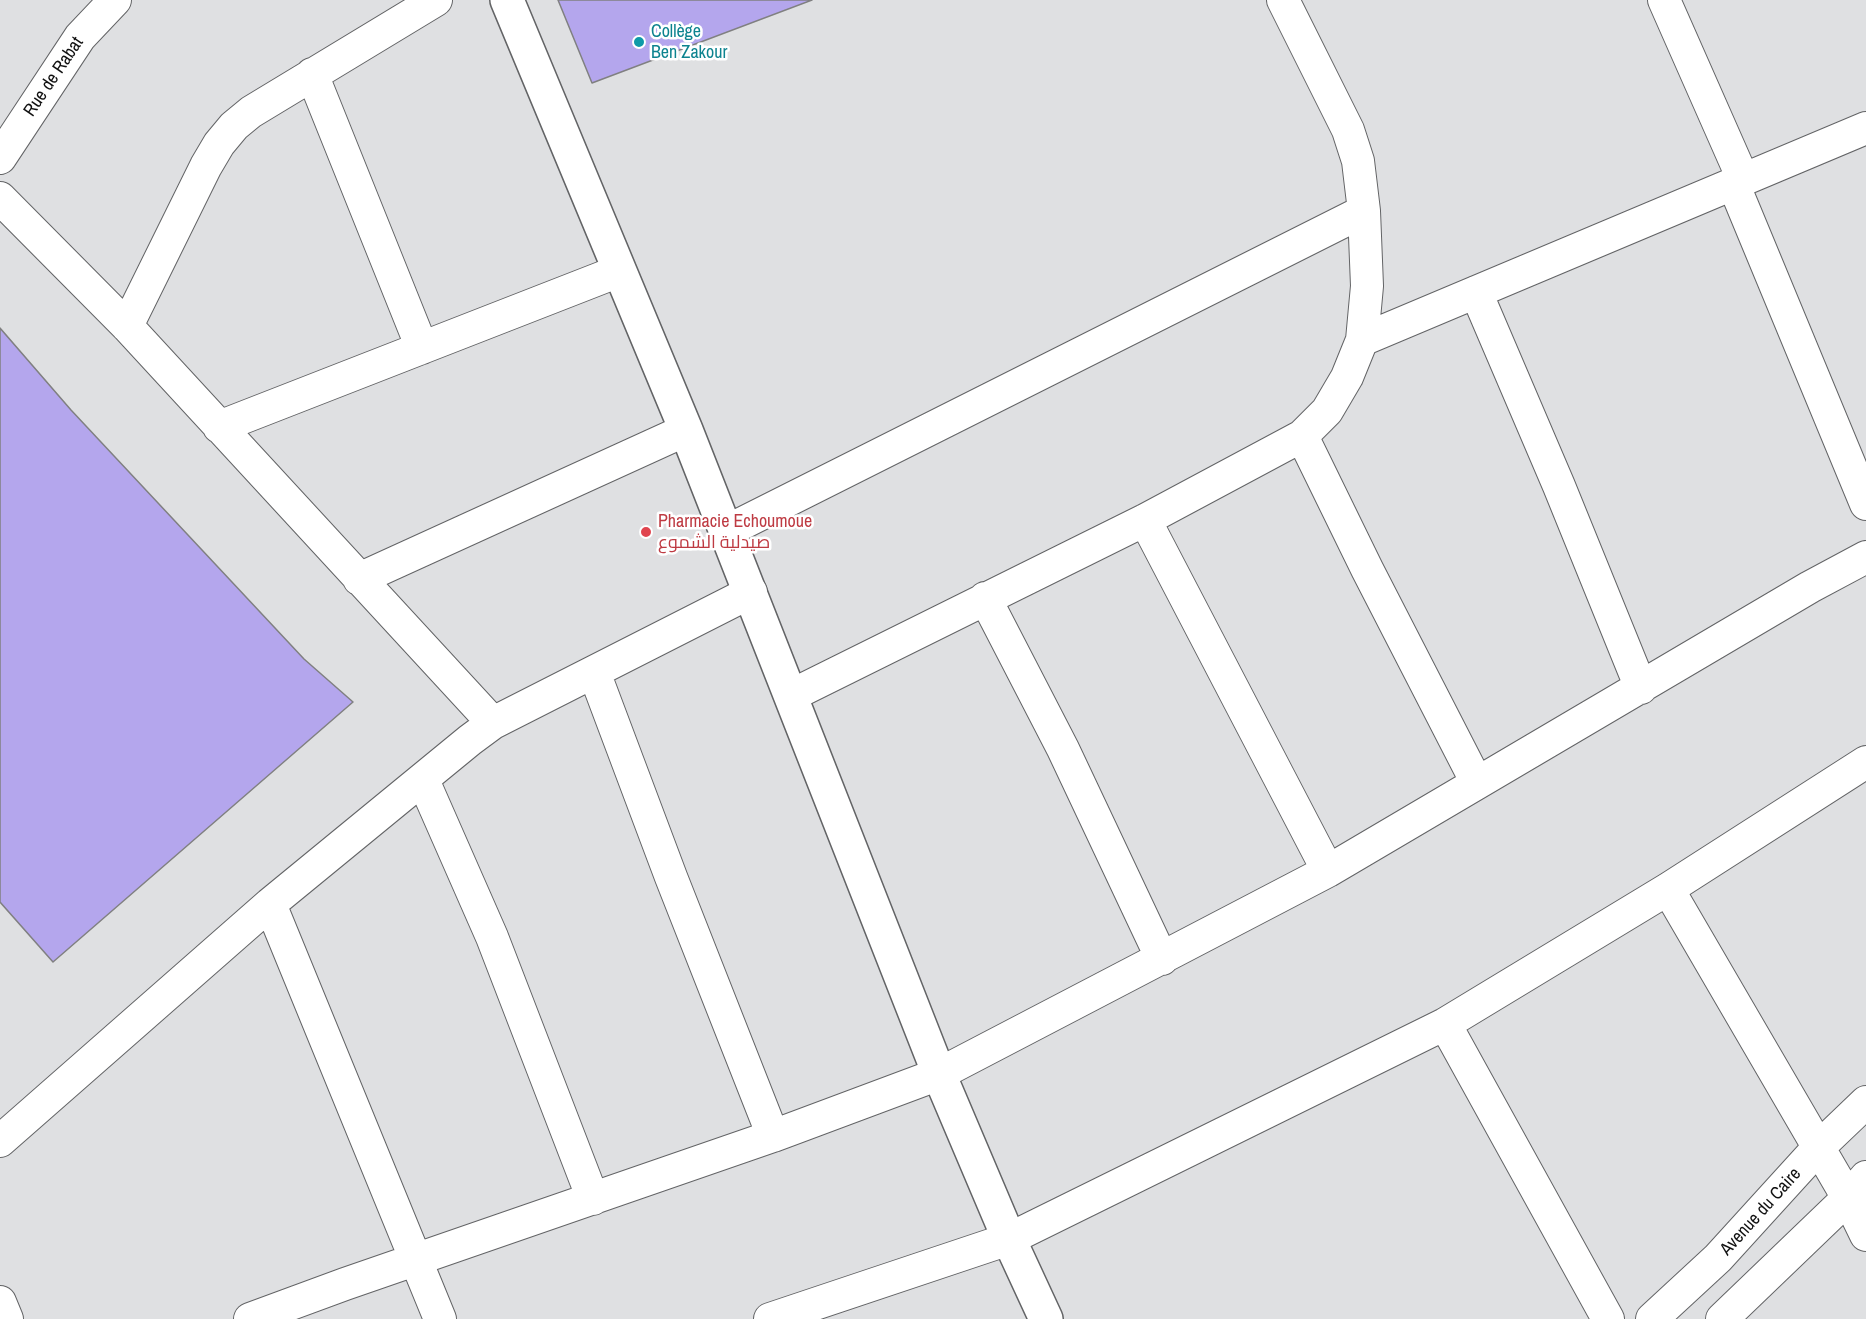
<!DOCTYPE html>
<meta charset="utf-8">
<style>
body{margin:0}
canvas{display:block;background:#dfe0e2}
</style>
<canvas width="1866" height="1319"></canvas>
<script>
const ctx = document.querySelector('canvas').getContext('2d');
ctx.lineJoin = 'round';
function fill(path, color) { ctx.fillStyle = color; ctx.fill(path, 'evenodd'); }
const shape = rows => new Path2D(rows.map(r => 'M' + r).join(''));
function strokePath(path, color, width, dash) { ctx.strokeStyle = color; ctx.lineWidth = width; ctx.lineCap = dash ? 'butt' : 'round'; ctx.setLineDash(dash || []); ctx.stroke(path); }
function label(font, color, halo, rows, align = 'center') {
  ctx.font = font + ' "Archivo Narrow",Cairo,sans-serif'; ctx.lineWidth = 5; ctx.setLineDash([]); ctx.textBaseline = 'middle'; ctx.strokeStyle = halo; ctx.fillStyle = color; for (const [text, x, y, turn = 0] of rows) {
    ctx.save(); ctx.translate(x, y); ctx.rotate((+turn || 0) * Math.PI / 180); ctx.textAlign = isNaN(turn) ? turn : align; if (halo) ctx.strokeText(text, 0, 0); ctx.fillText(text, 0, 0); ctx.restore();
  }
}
const building = shape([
 [558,0,812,0,592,83,558,0],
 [0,328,71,410,304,659,353,702,53,962,0,902,0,328]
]);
const street = shape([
 [1664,0,1743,179],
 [312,74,422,348],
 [0,158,80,37,115,0],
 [1733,183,1866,504],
 [0,198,127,326,493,723],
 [1476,292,1559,486,1641,688],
 [127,326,206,166,219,144,234,126,251,112,436,0],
 [1362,340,1866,128],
 [219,427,619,271],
 [1302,436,1367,569,1477,783],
 [1145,520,1328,871],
 [727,531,1364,211],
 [359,579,686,430],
 [985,598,1063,749,1162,959],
 [594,672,671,877,773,1136],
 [792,695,1145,520,1302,436,1327,411,1347,377,1362,340,1367,286,1364,211,1358,161,1348,130,1283,0],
 [423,780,492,937,593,1199],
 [1668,889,1848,1198,1866,1235],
 [270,904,440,1319],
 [1445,1024,1608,1319],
 [0,1141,270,904,470,740,493,723,751,592],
 [0,1302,7,1319],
 [250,1319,345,1284,773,1136,939,1074,1328,871,1810,587,1866,557],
 [770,1319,1009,1239,1445,1024,1668,889,1866,762],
 [1652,1319,1718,1258,1819,1147,1866,1102],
 [1722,1319,1848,1198,1866,1177]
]);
const secondary = shape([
 [507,0,686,430,939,1074,1009,1239,1046,1319]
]);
const markers = [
 [639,42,6,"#0f9aa8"],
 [646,532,6,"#e0444e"]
];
const cultureNames = [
 ["Collège",651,32],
 ["Ben Zakour",651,53]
];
const streetNames = [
 ["Rue de Rabat",54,77,-56],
 ["Avenue du Caire",1761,1212,-48]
];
const healthNames = [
 ["Pharmacie Echoumoue",658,522],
 ["صيدلية الشموع",658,543]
];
fill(building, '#b4a6ed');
strokePath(building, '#808081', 1.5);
strokePath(street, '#636466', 34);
strokePath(secondary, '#636466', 36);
strokePath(street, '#fff', 32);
strokePath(secondary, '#fff', 33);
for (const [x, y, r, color] of markers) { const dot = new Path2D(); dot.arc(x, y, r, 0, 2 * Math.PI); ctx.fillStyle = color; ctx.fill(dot); strokePath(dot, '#fff', 2); }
label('18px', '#0d838f', '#fff', cultureNames, 'left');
label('18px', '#111', '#fff', streetNames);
label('18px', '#be3a42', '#fff', healthNames, 'left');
</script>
